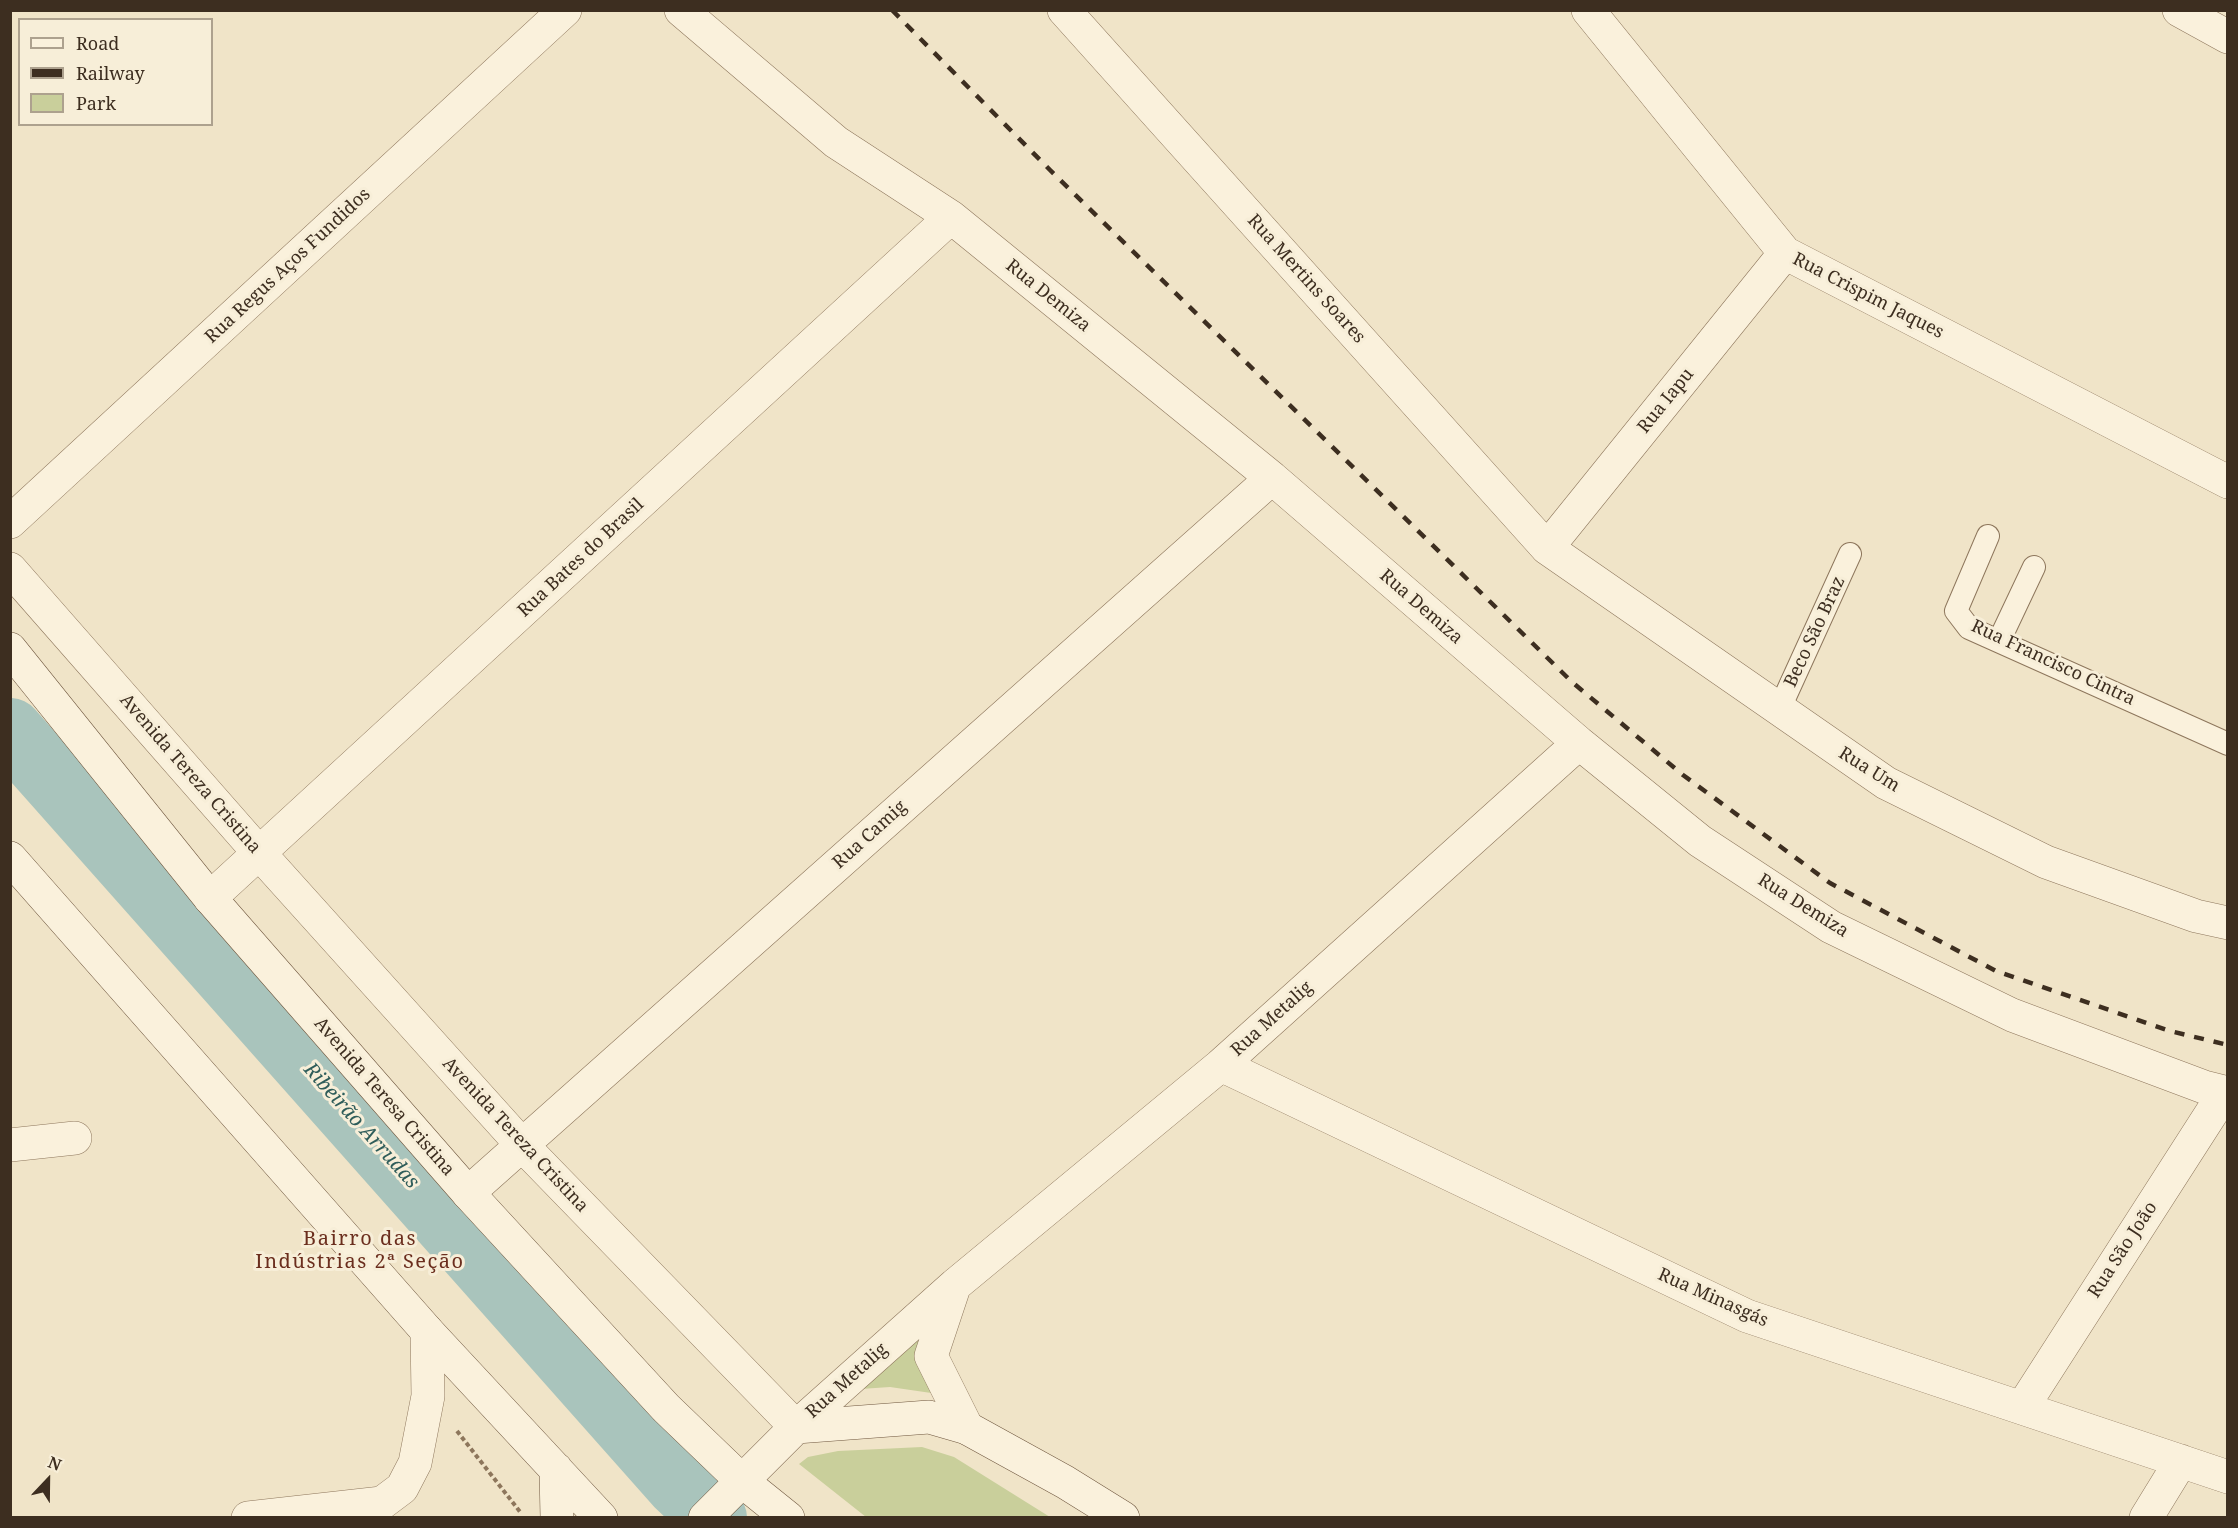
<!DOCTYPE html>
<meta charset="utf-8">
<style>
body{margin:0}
#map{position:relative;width:2238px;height:1528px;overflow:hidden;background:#f0e4c8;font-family:"Noto Serif",serif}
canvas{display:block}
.frame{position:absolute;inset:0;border:12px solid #3d2e20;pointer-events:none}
.legend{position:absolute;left:18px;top:18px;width:195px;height:108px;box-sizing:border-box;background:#f7eed8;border:2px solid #ada18e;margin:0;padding:8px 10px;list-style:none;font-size:18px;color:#3d2e20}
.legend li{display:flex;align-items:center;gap:12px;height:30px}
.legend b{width:30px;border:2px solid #ada18e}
.north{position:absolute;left:18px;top:1450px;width:60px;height:60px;-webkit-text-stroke:4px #f7eed8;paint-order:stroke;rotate:22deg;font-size:16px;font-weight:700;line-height:24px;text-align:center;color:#3d2e20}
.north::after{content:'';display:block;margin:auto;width:21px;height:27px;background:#3d2e20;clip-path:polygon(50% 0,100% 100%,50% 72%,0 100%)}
</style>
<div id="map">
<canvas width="2238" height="1528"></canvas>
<div class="frame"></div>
<ul class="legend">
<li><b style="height:8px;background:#faf1dc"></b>Road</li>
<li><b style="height:8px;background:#3d2e20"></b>Railway</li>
<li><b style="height:16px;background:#c9cf9b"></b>Park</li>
</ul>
<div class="north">N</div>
</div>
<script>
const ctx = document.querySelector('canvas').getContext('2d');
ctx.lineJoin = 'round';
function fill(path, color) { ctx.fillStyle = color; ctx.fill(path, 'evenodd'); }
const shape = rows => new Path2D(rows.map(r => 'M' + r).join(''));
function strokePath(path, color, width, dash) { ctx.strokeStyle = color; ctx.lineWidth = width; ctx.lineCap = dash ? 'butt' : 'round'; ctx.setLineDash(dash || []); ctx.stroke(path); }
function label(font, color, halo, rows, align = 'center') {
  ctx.font = font + ' "Noto Serif",serif'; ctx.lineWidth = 6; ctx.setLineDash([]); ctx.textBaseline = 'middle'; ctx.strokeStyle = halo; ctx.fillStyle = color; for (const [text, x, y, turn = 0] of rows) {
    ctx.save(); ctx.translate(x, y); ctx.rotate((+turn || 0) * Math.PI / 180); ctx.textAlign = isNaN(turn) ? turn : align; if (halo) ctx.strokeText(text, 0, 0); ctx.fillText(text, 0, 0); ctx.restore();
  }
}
const green = shape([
 [929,1320,938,1394,890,1387,846,1390],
 [922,1447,954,1457,1050,1517,866,1517,799,1464,808,1457,838,1451]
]);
const river = shape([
 [10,731,679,1485,714,1518]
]);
const path = shape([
 [457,1431,521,1513]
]);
const lane = shape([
 [1988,536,1956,611,1969,628,2228,744],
 [1999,641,2034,567],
 [1779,710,1850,554]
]);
const street = shape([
 [681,10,836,142,951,217,1272,478,1579,743,1700,841,1831,927,2012,1015,2204,1087,2228,1093],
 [1064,10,1547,548,1886,783,2046,862,2196,916,2228,923],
 [1588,10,1785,253,2228,482],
 [2179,10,2228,37],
 [10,522,565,10],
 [1547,548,1785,253],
 [10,569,260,854,522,1145,796,1427,955,1285,1221,1065,1579,743],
 [210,898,951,217],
 [1221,1065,1747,1316,2228,1477],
 [10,1145,75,1138],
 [468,1193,1272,478],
 [954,1287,931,1356,967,1428],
 [2022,1408,2225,1092],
 [248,1518,382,1503,402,1488,415,1463,428,1396,427,1331],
 [2146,1518,2181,1461]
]);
const secondary = shape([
 [10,649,210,898,468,1193,666,1408,742,1481,788,1518],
 [10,858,427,1331,601,1518],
 [556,1469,557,1518],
 [705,1518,796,1427,929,1417,967,1428,1065,1482,1123,1518]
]);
const rail = shape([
 [892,10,1050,170,1572,682,1683,775,1830,883,1996,971,2170,1031,2228,1045]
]);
const streetNames = [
 ["Rua Regus Aços Fundidos",288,266,-43],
 ["Rua Mertins Soares",1306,279,48],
 ["Rua Demiza",1048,296,39],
 ["Rua Crispim Jaques",1868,296,27],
 ["Rua Iapu",1666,401,-51],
 ["Rua Bates do Brasil",581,558,-43],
 ["Rua Demiza",1421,607,41],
 ["Beco São Braz",1815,632,-65],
 ["Rua Francisco Cintra",2053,663,25],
 ["Rua Um",1869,770,32],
 ["Avenida Tereza Cristina",190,774,49],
 ["Rua Camig",870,835,-42],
 ["Rua Demiza",1803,906,32],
 ["Rua Metalig",1272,1019,-42],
 ["Avenida Teresa Cristina",384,1097,49],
 ["Avenida Tereza Cristina",515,1135,47],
 ["Rua São João",2123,1250,-57],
 ["Rua Minasgás",1713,1298,24],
 ["Rua Metalig",847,1381,-42]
];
const waterNames = [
 ["Ribeirão Arrudas",361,1126,48]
];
const neighbourhoodNames = [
 ["Bairro das",360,1239],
 ["Indústrias 2ª Seção",360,1262]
];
fill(green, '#c9cf9b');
strokePath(river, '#a9c4bc', 66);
strokePath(lane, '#8d765c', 24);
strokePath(street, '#8d765c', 34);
strokePath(secondary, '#6f573f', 34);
strokePath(path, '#8d765c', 4, [4.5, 3]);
strokePath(lane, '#faf1dc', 22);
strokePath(street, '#faf1dc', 33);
strokePath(secondary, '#faf1dc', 33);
strokePath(rail, '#3d2e20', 4.5, [10, 10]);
label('18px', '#3d2e20', '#f7eed8', streetNames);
label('italic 20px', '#2f5d5a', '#f7eed8', waterNames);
ctx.letterSpacing = '1.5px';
label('20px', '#6b2e1e', '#f7eed8', neighbourhoodNames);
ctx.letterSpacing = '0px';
</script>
